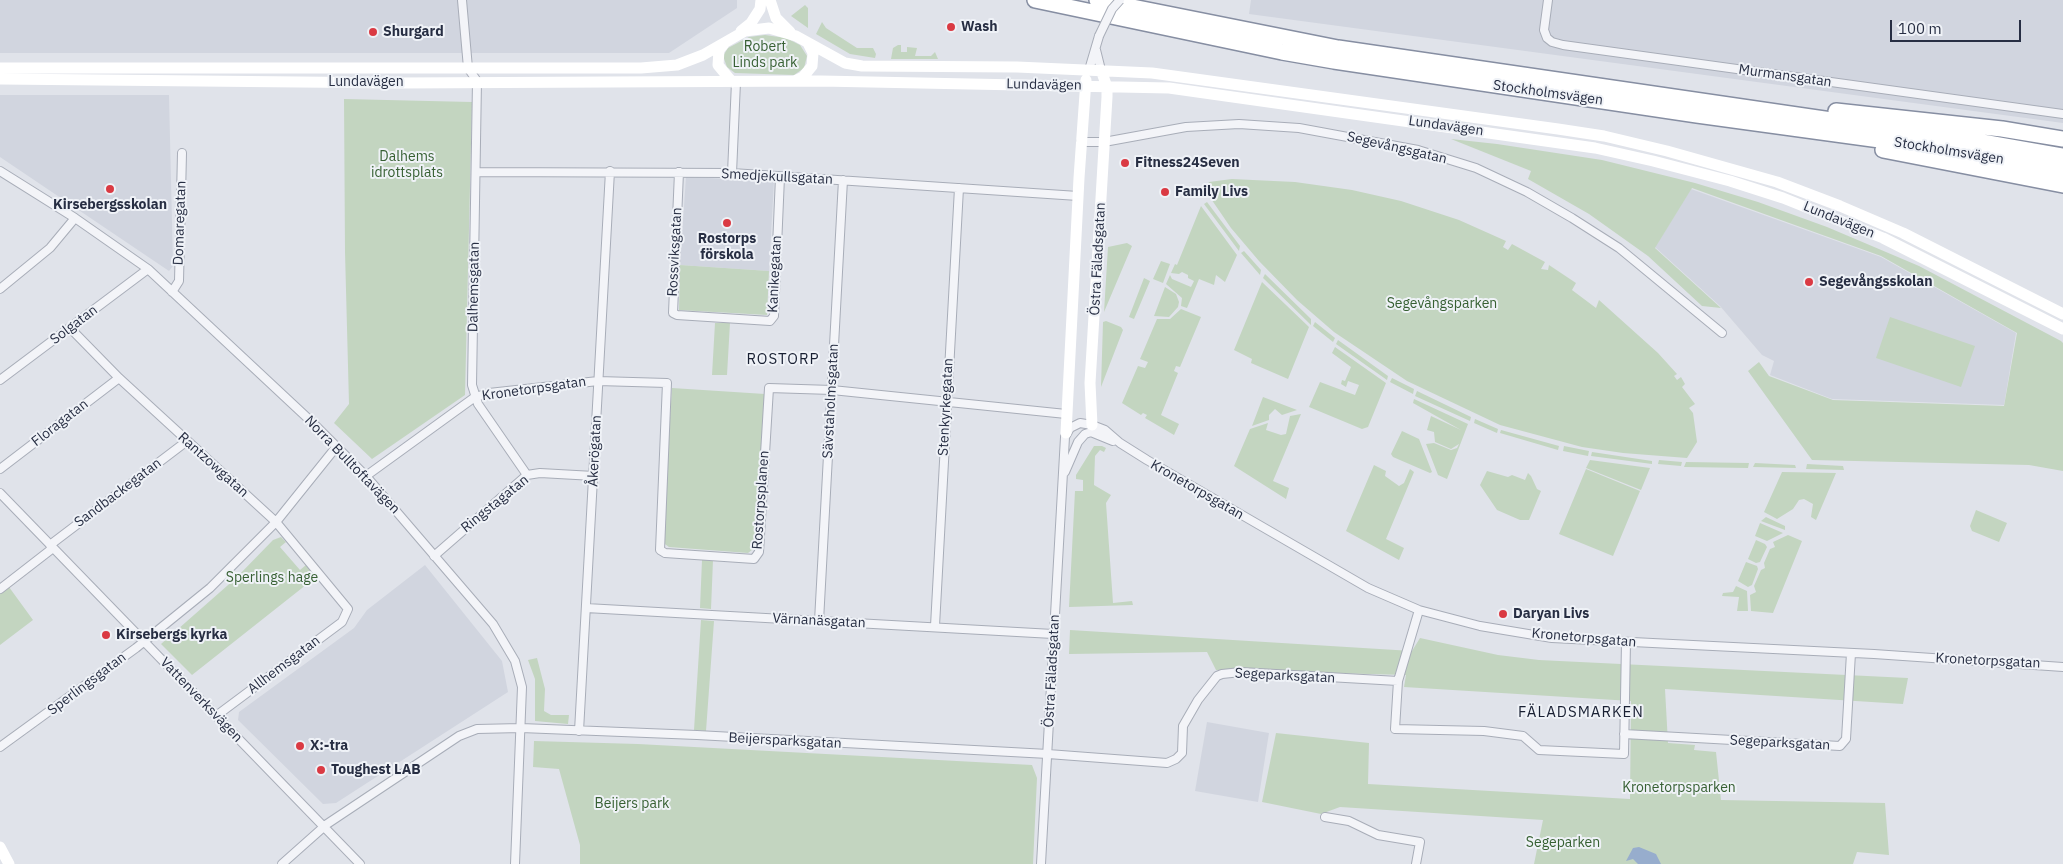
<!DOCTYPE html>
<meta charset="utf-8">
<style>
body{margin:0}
#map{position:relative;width:2063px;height:864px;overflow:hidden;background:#e0e3ea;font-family:"IBM Plex Sans",sans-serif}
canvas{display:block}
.scale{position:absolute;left:1890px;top:20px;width:131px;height:22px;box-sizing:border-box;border:2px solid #272e43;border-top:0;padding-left:6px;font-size:15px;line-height:18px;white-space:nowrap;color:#272e43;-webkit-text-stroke:4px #eff2f7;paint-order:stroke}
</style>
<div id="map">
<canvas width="2063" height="864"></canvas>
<div class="scale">100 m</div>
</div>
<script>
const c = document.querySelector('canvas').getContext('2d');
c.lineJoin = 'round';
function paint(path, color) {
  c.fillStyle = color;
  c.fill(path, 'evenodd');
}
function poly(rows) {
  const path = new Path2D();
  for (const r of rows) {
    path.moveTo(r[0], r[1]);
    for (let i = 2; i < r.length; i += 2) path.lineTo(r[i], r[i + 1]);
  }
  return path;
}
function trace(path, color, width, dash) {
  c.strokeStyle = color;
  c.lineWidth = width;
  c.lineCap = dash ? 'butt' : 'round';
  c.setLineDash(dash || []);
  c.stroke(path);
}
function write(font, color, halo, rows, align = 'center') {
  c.font = font + ' "IBM Plex Sans",sans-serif';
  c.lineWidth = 4;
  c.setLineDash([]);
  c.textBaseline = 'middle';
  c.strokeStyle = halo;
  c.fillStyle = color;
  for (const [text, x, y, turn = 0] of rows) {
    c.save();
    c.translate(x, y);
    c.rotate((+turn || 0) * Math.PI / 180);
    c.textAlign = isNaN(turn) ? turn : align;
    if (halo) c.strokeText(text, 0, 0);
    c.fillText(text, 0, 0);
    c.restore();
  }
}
paint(poly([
 [0,0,737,0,737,8,669,53,0,53],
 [1251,0,2063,0,2063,123,1249,14],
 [0,95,169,95,173,266,169,271,0,157],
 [686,177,774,181,769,271,680,265],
 [1691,189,1881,257,2016,333,2004,405,1832,399,1770,375,1774,361,1762,355,1720,306,1655,247],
 [425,565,502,661,508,692,336,803,323,804,238,720,239,712,354,628,367,610],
 [1207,722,1269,733,1258,802,1195,791]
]), '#d1d5df');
paint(poly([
 [805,5,808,8,808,28,791,16],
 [822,22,826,28,857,48,873,48,876,54,875,58,850,54,816,34],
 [765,35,786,38,800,45,807,56,804,68,794,75,735,73,727,67,723,56,728,48,749,37],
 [898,45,901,45,901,52,907,52,907,47,917,48,915,56,931,56,935,52,938,59,891,59,893,48],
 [344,99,472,102,465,395,372,459,334,423,349,404,345,252],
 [1451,139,1497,144,1602,160,1695,183,1758,202,1827,227,1919,266,2061,341,2063,343,2063,471,2029,465,1812,460,1748,371,1759,362,1769,376,1833,400,2004,406,2017,333,1881,256,1692,188,1655,248,1721,308,1702,306,1648,256,1589,214,1528,179,1531,171],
 [1232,179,1295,182,1352,190,1401,201,1459,220,1506,241,1503,247,1508,250,1512,244,1545,262,1541,269,1548,270,1549,265,1576,283,1572,290,1596,308,1599,300,1658,353,1677,374,1674,376,1677,380,1681,377,1685,384,1682,387,1695,404,1689,408,1693,413,1697,442,1687,458,1623,453,1582,447,1500,425,1407,381,1334,332,1297,300,1259,261,1231,228,1205,190,1209,182],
 [1207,202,1240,246,1239,251,1204,204],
 [1201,206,1237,255,1225,282,1216,275,1214,285,1199,279,1187,308,1181,306,1182,298,1166,284,1170,275,1172,279,1191,287,1194,281,1188,278,1188,275,1182,272,1179,274,1171,273,1175,264,1177,265],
 [1127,243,1132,246,1104,312,1108,247],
 [1244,251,1261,270,1260,275,1241,253],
 [1161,261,1170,264,1163,283,1153,279],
 [680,265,769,271,767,315,679,310],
 [1265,274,1311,319,1311,325,1263,278],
 [1144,278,1150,281,1134,319,1129,317],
 [1262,282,1309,327,1288,379,1251,363,1252,359,1234,350],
 [1165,287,1176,294,1179,302,1178,307,1169,317,1154,316],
 [1181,309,1201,317,1180,367,1176,366,1174,371,1178,373,1161,415,1179,424,1174,435,1145,418,1147,415,1143,413,1141,415,1122,403,1138,366,1145,368,1148,362,1140,359,1157,319,1170,319],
 [1890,317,1975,346,1961,387,1876,358],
 [1106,321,1121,327,1123,330,1101,387,1103,322],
 [1315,322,1335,338,1333,342,1313,326],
 [715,323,730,323,727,375,712,375],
 [1338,340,1388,376,1387,380,1336,344],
 [1335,347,1386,383,1368,427,1362,429,1309,407,1320,382,1355,395,1359,385,1348,381,1346,387,1341,384,1342,380,1345,381,1351,367,1332,353],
 [1392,378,1414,389,1413,394,1390,382],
 [672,388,765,394,757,546,748,553,669,547,662,542],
 [1417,391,1471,417,1470,421,1415,396],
 [1263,397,1297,410,1282,415,1275,409,1269,415,1269,420,1252,426],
 [1414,399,1468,424,1447,479,1438,475,1426,444,1434,443,1451,450,1457,448,1459,444,1451,449,1435,442,1434,432,1427,430,1431,416,1461,430,1413,403],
 [1301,414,1273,481,1289,488,1286,499,1234,466,1250,429,1268,423,1266,430,1281,435,1286,434,1290,416],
 [1475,419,1498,429,1497,433,1474,423],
 [1501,430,1559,446,1558,450,1500,433],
 [1402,431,1419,439,1432,472,1430,473,1393,457,1391,454],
 [1094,446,1102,446,1106,448,1104,452,1100,450,1095,456,1094,485,1111,495,1106,503,1113,603,1132,601,1133,605,1069,607,1075,491,1083,491,1083,480,1076,479,1076,475],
 [1564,446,1589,451,1588,456,1563,451],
 [1592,452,1652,461,1652,464,1591,456],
 [1590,460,1650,468,1641,490,1586,468],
 [1659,460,1682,462,1681,466,1658,464],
 [1686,462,1749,463,1748,468,1684,467],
 [1755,463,1795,465,1796,468,1753,467],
 [1807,464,1843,466,1844,470,1806,469],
 [1374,465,1386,471,1385,476,1399,486,1404,483,1410,469,1414,472,1386,539,1404,548,1399,560,1346,531],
 [1586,469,1640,491,1613,556,1559,534],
 [1487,471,1508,477,1512,475,1525,480,1528,473,1531,476,1537,489,1541,491,1529,520,1520,520,1497,510,1480,485],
 [1782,472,1836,473,1816,520,1811,517,1813,504,1804,499,1799,500,1793,509,1777,519,1764,512],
 [1976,510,2007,523,1999,542,1972,531,1970,526],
 [1766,517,1785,526,1785,530,1761,521],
 [1760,523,1783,533,1767,541,1755,536],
 [1788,535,1802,541,1773,613,1751,611,1750,595,1756,592,1754,586,1761,570,1765,568,1764,563,1770,549,1775,547,1773,542],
 [281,537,286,542,280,547,300,570,306,565,316,577,192,675,161,644,236,578,273,540],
 [1756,540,1765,544,1767,547,1760,562,1756,563,1748,559],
 [702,560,713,560,711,609,700,608],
 [1746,562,1757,566,1758,569,1752,585,1748,587,1738,581],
 [1736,586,1747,591,1748,611,1737,611,1739,597,1722,596,1723,593,1733,592],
 [9,587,33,620,0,645,0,593],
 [701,620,714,621,706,731,694,730],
 [1070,630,1412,651,1420,638,1498,655,1539,660,1908,678,1903,704,1665,689,1668,743,1695,745,1694,750,1716,752,1721,800,1885,803,1889,855,1857,852,1853,864,1534,864,1543,820,1340,807,1321,814,1262,802,1276,733,1369,743,1368,784,1630,799,1631,701,1404,687,1406,675,1216,670,1207,652,1069,654],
 [537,658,545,689,544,711,551,715,569,715,568,724,535,721,535,679,528,660],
 [534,741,638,744,1032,765,1037,778,1033,864,580,864,580,845,559,769,533,767]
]), '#c3d5c0');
paint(poly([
 [1639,847,1656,854,1661,864,1638,864,1633,859,1626,861,1633,848]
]), '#97adcd');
const street = poly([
 [462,0,468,68,477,81,472,385,478,404,527,475],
 [1548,0,1544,30,1547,38,1552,42,1563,45,2063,114],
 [1096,50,1101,70],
 [1089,70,1099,36],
 [1081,142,1104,142,1186,127,1239,124,1299,128,1418,150,1476,168,1527,192,1572,218,1619,248,1722,333],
 [0,171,75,218,148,269,315,425,366,476,493,624,515,661,522,687,515,864],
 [476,172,732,173,1078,196],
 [679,172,673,313,677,315,770,321,774,316,780,177],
 [732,173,736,82],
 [0,289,50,248,75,218],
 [172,292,179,281,182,153],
 [70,328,119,378,276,522,348,609,342,622,216,716],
 [0,380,148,269],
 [1091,432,1113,441],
 [0,469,119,378],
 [1065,472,1078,442,1085,434,1091,432,1092,425],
 [366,476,475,397,489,393,598,381,667,383,660,550,665,553,754,559,759,552,769,388,832,390,1066,414],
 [0,493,360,864],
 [50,545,187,441],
 [434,556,527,475,540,473,594,476],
 [0,589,53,548],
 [586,608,1053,634],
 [1419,610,1398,681,1395,729,1484,731,1523,736,1539,750,1624,754,1626,642],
 [819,621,843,180],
 [935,626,959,188],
 [579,731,610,171],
 [1624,734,1840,746,1846,739,1851,653],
 [0,747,136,648,210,588,276,522,337,446],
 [1325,817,1349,821,1378,835,1420,842,1416,864],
 [282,864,327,824,459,736,477,729,521,728,697,735,1048,754,1167,763,1176,759,1182,753,1183,726,1198,700,1217,676,1222,674,1241,672,1398,681],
 [1041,864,1065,437,1070,428,1080,423,1092,425,1105,430,1120,443,1147,460,1368,588,1419,610,1480,626,1552,638,1874,654,2063,667]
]);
const highway = poly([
 [1035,0,1282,52,1334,61,1697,115,1931,147,2063,171],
 [1097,0,1338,48,1982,142,2063,156],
 [1836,111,2002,129,2063,139],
 [1883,150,2063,185]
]);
trace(street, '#a8adb8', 10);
trace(highway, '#868ea2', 18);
trace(street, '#f3f4f8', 8);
trace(poly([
 [770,0,776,18,790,32],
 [741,31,751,23,760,9,761,0],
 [724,44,719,50,718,65,732,82],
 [0,68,641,68,677,65,703,55,745,31,769,28,796,36,845,63,862,66,1017,67,1152,73,1558,129,1604,136,1667,151,1777,182,1840,206,1903,233,2063,314],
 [0,79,399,83,821,81,1169,88,1595,148,1653,161,1730,181,1783,198,1883,238,2063,329],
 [795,81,803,77,812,66,813,53,808,43],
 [1092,425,1090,383,1107,97,1107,87,1101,70],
 [1066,433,1079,178,1086,80],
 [0,847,9,864]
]), '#fff', 11);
trace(highway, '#fff', 15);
const streetBridge = poly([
 [1099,36,1112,9,1120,0]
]);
trace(streetBridge, '#a8adb8', 10, []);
trace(streetBridge, '#f3f4f8', 8);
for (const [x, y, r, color] of [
 [951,27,5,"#da3a43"],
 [373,32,5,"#da3a43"],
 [1125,163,5,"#da3a43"],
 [110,189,5,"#da3a43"],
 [1165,192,5,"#da3a43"],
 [727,223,5,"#da3a43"],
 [1809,282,5,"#da3a43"],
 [1503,614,5,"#da3a43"],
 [106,635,5,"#da3a43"],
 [300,746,5,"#da3a43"],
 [321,770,5,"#da3a43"]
]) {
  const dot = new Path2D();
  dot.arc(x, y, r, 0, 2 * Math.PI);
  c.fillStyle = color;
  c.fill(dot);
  trace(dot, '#eff2f7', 2);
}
write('bold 14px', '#272e43', '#eff2f7', [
 ["Wash",961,27],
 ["Shurgard",383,32],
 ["Fitness24Seven",1135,163],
 ["Family Livs",1175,192],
 ["Kirsebergsskolan",110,205,"center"],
 ["Rostorps",727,239,"center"],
 ["förskola",727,255,"center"],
 ["Segevångsskolan",1819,282],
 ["Daryan Livs",1513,614],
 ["Kirsebergs kyrka",116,635],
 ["X:-tra",310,746],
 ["Toughest LAB",331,770]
], 'left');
write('14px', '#376033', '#eff2f7', [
 ["Robert",765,47],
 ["Linds park",765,63],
 ["Dalhems",407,157],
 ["idrottsplats",407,173],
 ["Segevångsparken",1442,304],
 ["Sperlings hage",272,578],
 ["Kronetorpsparken",1679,788],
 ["Beijers park",632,804],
 ["Segeparken",1563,843]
]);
write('14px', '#272e43', '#eff2f7', [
 ["Murmansgatan",1785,76,8],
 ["Lundavägen",366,82],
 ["Lundavägen",1044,85,1],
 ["Stockholmsvägen",1548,93,8],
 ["Lundavägen",1446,126,8],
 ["Segevångsgatan",1397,148,13],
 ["Stockholmsvägen",1949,151,9],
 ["Smedjekullsgatan",777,177,3],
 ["Lundavägen",1839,220,22],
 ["Domaregatan",180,223,-88],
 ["Rossviksgatan",675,252,-87],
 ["Östra Fäladsgatan",1098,259,-87],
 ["Kanikegatan",775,274,-87],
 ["Dalhemsgatan",474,287,-89],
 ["Solgatan",74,325,-37],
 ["Kronetorpsgatan",534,389,-8],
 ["Sävstaholmsgatan",831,401,-87],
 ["Stenkyrkegatan",946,407,-87],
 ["Floragatan",60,423,-38],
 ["Åkerögatan",595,451,-87],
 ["Rantzowgatan",213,465,42],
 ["Norra Bulltoftavägen",352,465,46],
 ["Kronetorpsgatan",1197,490,30],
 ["Sandbackegatan",118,493,-37],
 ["Rostorpsplanen",761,500,-86],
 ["Ringstagatan",495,504,-39],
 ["Värnanäsgatan",819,621,3],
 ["Kronetorpsgatan",1584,638,5],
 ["Kronetorpsgatan",1988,661,3],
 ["Allhemsgatan",284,665,-37],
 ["Östra Fäladsgatan",1052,671,-87],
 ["Segeparksgatan",1285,676,3],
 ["Sperlingsgatan",87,684,-37],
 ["Vattenverksvägen",201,700,46],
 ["Beijersparksgatan",785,741,3],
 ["Segeparksgatan",1780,743,3]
]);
c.letterSpacing = '1px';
write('15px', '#192033', '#eff2f7', [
 ["ROSTORP",783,360],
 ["FÄLADSMARKEN",1581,713]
]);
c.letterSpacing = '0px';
</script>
